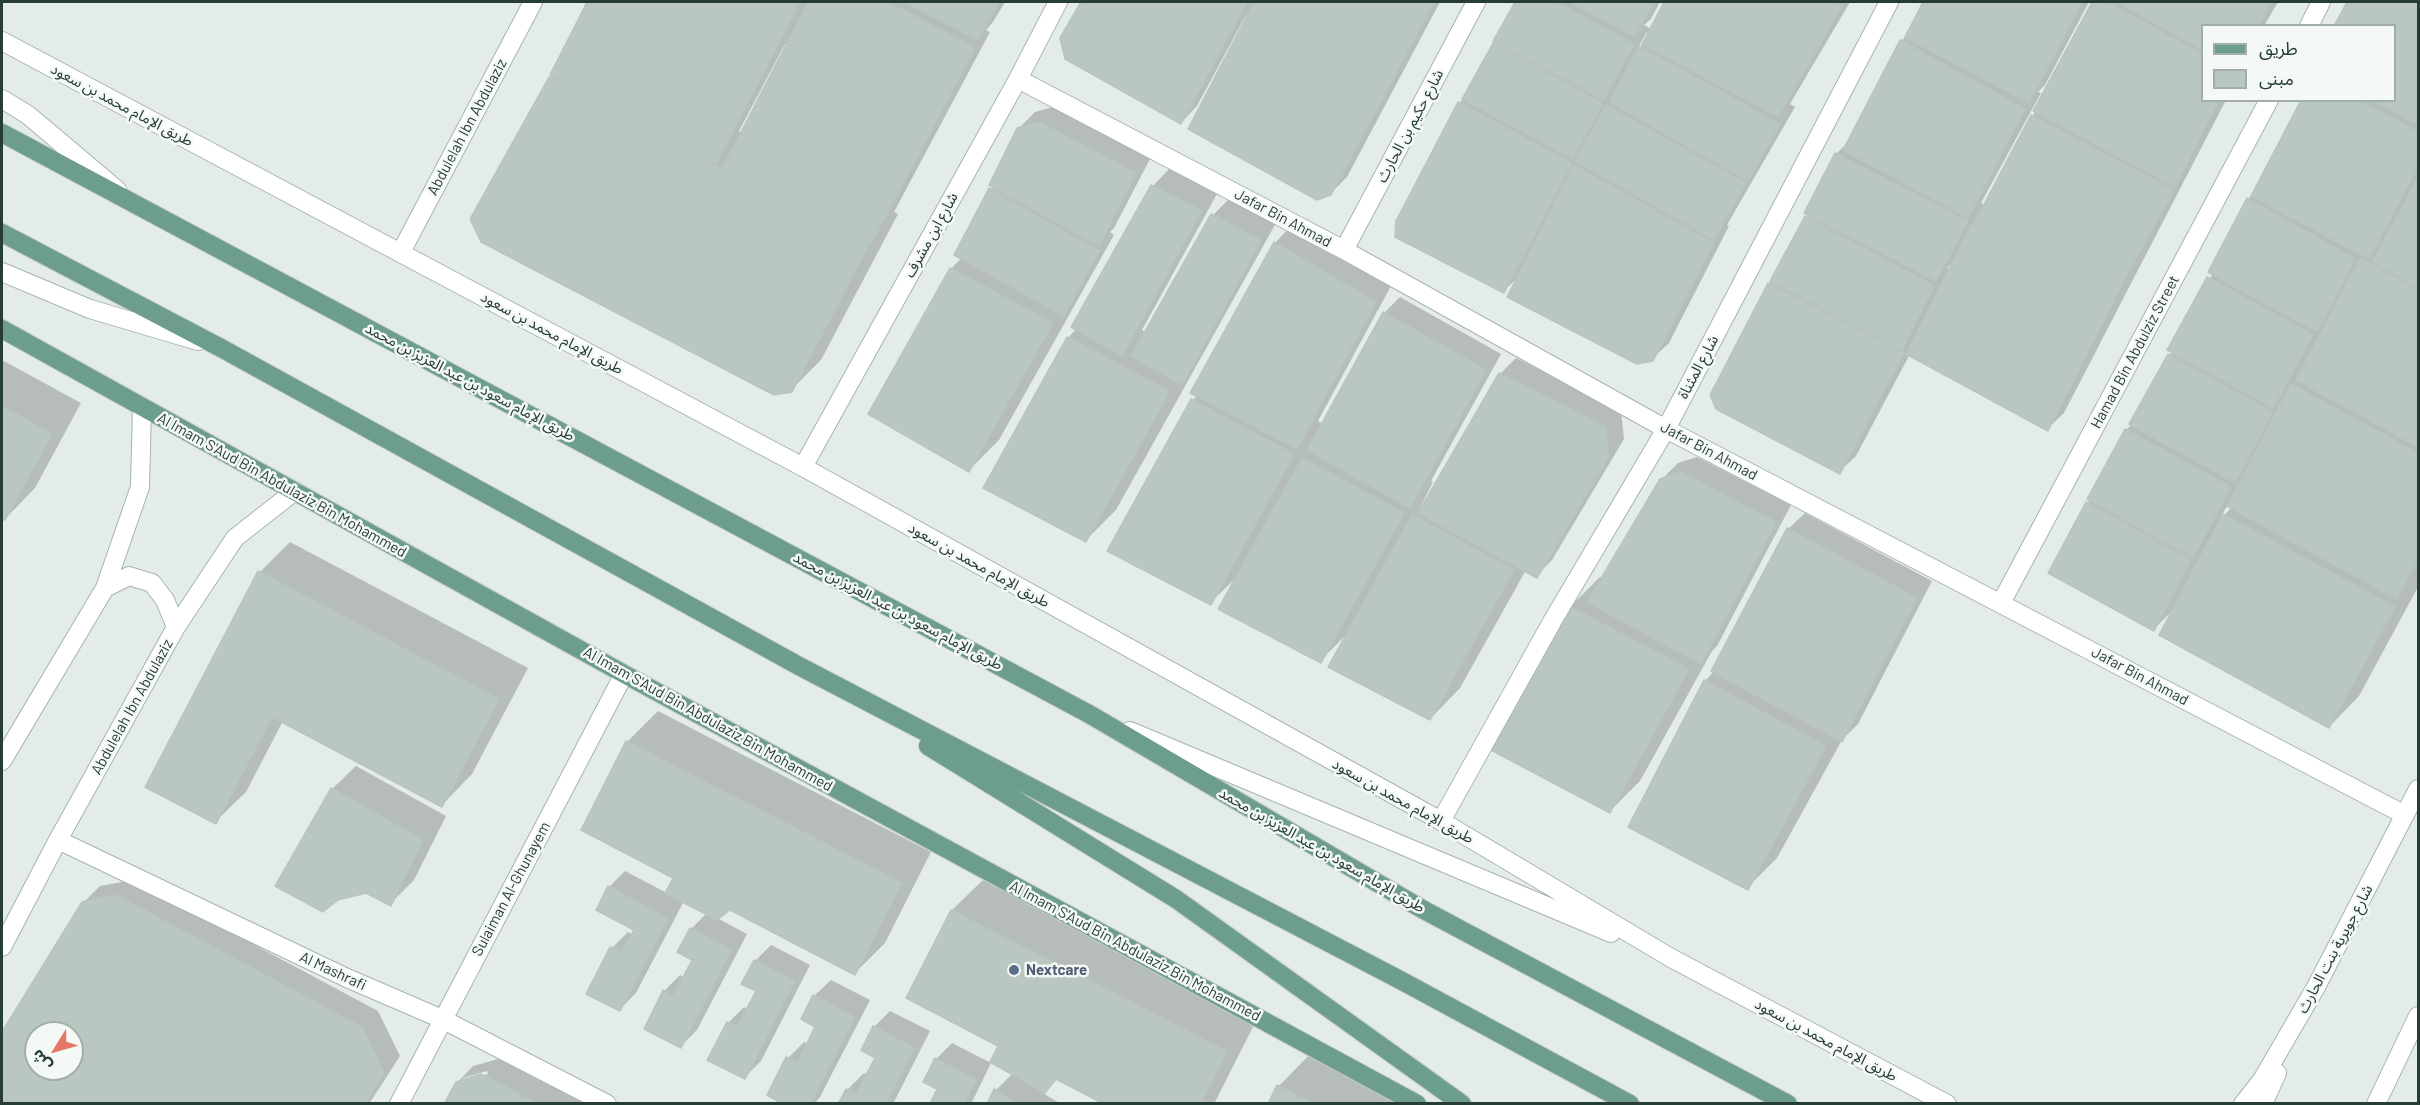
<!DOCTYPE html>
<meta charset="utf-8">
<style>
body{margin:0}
#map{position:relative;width:2420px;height:1105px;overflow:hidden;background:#e4ece8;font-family:Barlow,"Noto Sans Arabic",sans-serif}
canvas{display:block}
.frame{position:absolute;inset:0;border:3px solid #253d33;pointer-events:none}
.legend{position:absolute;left:2201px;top:24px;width:195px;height:78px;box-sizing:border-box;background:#f5f9f6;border:2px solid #a2aea8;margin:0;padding:8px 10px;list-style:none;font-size:18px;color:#253d33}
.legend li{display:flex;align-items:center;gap:12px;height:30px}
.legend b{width:30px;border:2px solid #a2aea8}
.north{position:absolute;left:24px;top:1021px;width:60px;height:60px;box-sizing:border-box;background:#f5f9f6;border:2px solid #a2aea8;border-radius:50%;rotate:233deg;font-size:16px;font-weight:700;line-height:24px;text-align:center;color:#253d33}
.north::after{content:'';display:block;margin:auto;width:21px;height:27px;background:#e57769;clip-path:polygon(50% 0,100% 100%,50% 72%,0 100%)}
</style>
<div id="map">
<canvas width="2420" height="1105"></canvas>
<div class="frame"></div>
<ul class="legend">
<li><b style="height:8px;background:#6d9e8b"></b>طريق</li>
<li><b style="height:16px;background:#bac7c0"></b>مبنى</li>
</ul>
<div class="north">ش</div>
</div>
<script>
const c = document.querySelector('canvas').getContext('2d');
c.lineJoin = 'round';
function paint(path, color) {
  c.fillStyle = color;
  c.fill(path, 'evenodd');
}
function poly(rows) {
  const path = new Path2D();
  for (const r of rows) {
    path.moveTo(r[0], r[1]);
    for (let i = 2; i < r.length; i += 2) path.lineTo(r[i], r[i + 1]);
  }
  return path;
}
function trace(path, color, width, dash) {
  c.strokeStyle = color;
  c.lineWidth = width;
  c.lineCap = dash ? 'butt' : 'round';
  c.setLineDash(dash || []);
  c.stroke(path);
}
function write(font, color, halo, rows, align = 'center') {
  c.font = font + ' Barlow,"Noto Sans Arabic",sans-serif';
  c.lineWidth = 5;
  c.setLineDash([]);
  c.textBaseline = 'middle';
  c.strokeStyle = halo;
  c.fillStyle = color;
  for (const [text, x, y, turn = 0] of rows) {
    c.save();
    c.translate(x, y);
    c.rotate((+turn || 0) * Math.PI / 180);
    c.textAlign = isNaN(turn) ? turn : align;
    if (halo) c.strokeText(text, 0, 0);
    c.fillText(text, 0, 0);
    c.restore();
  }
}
paint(poly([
 [588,2,1005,2,993,22,986,30,990,32,894,212,898,214,821,360,791,390,550,78],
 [785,44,787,45,742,133,739,131],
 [1082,2,1440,2,1347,177,1330,194,1247,18,1245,17,1197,106,1181,123,1062,38],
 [1516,2,1660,2,1651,19,1644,25,1652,29,1665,2,1850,2,1790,104,1795,107,1727,225,1729,226,1669,343,1652,359,1518,277,1504,291,1459,103,1465,97,1497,41,1495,40],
 [1646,33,1649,34,1639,49,1638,48],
 [1925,2,2089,2,2045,85,2038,92,2041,93,1981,203,1985,205,2094,2,2278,2,2264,26,2202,26,2202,100,2226,100,2064,413,2047,429,1910,354,1856,456,1839,472,1769,284,1810,214,1836,154,1851,139,1901,41,1908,34],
 [1954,261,1950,270,1947,268],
 [2349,2,2418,2,2418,587,2359,696,2329,727,2173,610,2153,630,2088,503,2126,430,2132,424,2172,352,2169,350,2213,273,2248,199,2254,193,2302,100,2394,100,2394,26,2336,26],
 [2228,505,2232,507,2222,517,2221,516],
 [1056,106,1151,157,1114,228,1110,232,1114,235,999,440,969,470,951,269,962,257,1018,129,1035,112],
 [1169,169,1217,194,1142,330,1146,333,1213,215,1229,199,1276,223,1116,510,1086,540,986,487,1068,338,1077,328,1073,326,1153,186],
 [1291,226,1391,286,1318,421,1323,424,1384,313,1400,297,1501,354,1431,481,1433,482,1419,510,1426,503,1500,374,1516,358,1621,411,1624,439,1552,560,1536,576,1526,570,1460,688,1430,719,1345,636,1320,661,1237,577,1210,603,1193,400,1197,396,1192,393,1275,243],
 [2,360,81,403,35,488,5,519,2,517],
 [1697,457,1791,505,1717,646,1712,651,1640,781,1610,811,1570,607,1600,577,1603,578,1661,480,1678,463],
 [1805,513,1932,581,1858,724,1842,740,1777,858,1747,888,1705,681,1714,671,1788,529],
 [290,542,528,668,472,774,442,805,283,721,246,792,215,822,147,786,260,572],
 [658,711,931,852,885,943,855,973,730,908,717,918,747,934,697,1030,681,1046,664,991,680,975,684,977,694,959,691,929,707,913,684,901,636,993,619,1010,612,948,628,932,633,935,636,929,609,887,625,871,667,893,675,877,583,829,628,741],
 [356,766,446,816,414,880,390,904,332,789],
 [133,880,378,1011,400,1056,369,1104,2,1104,2,1034,83,903,100,886],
 [36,1033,72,1033,72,1069,36,1069],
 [983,880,1256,1021,1214,1104,1107,1104,1057,1078,1043,1093,1061,1104,989,1104,996,1090,1013,1073,1000,1046,908,998,952,910],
 [771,945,810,965,761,1061,744,1078,728,1023,744,1007,748,1009,758,990,755,961],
 [831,980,870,1000,820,1097,814,1104,786,1104,788,1058,804,1042,808,1044,817,1026,814,996],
 [890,1011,930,1031,893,1104,840,1104,847,1090,864,1073,868,1075,877,1058,874,1027],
 [952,1043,991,1063,992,1061,971,1104,931,1104,939,1088,936,1059],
 [1309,1055,1402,1104,1270,1104,1279,1086],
 [498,1059,586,1104,445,1104,457,1083,473,1066],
 [487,1071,488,1074,463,1081,463,1078]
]), '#0003');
const building = poly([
 [587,2,800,2,716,164,550,75,587,2],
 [808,2,888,2,975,48,871,244,723,167,808,2],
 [904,2,999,2,978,40,904,2],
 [1081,2,1247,2,1181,124,1065,59,1060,38,1081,2],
 [1254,2,1434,2,1331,195,1317,200,1188,129,1254,2],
 [1515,2,1556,2,1634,44,1604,100,1493,41,1515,2],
 [1570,2,1653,2,1635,37,1570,2],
 [1664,2,1833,2,1842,6,1778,117,1642,44,1664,2],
 [1923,2,2082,2,2029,103,1905,37,1923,2],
 [2092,2,2108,2,2202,54,2202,100,2219,100,2175,187,2033,111,2092,2],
 [2117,2,2272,2,2258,26,2202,26,2202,50,2117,2],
 [2347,2,2418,2,2418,125,2373,100,2394,100,2394,26,2334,26,2347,2],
 [1900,40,2025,109,1968,218,1843,150,1900,40],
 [1493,43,1603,103,1573,159,1462,99,1493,43],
 [1639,46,1780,124,1748,181,1609,102,1639,46],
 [549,77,869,245,792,392,774,395,481,242,470,219,549,77],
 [2301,100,2358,100,2418,132,2418,167,2369,259,2251,196,2301,100],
 [1458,102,1572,163,1504,293,1395,237,1396,221,1458,102],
 [1606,105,1746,183,1714,240,1575,161,1606,105],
 [2031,115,2174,190,2115,297,1973,225,2031,115],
 [1039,122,1136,173,1099,246,989,185,1017,128,1039,122],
 [1835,153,1968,221,1936,281,1804,213,1835,153],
 [1574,165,1714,243,1653,361,1637,364,1507,297,1574,165],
 [2418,178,2418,287,2372,262,2418,178],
 [1151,185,1202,210,1122,356,1071,327,1151,185],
 [989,188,1099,251,1064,316,954,255,989,188],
 [2247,198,2355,259,2317,332,2208,272,2247,198],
 [1211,214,1261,240,1182,385,1131,356,1211,214],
 [1805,216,1934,286,1902,350,1770,281,1805,216],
 [1971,225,2115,298,2048,431,1906,354,1971,225],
 [1274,242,1376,302,1297,449,1190,393,1274,242],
 [2360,258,2418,290,2418,447,2296,380,2360,258],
 [950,268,1053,323,969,472,868,414,950,268],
 [2207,277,2313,335,2273,408,2167,350,2207,277],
 [1768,283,1904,353,1840,474,1716,409,1710,395,1768,283],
 [1383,312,1486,370,1410,508,1307,450,1383,312],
 [1067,337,1170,391,1086,542,983,488,1067,337],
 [2168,354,2273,412,2235,483,2129,424,2168,354],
 [1499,373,1606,427,1609,456,1537,578,1418,513,1499,373],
 [2291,384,2418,453,2418,559,2397,599,2227,506,2291,384],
 [1191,399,1294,454,1211,605,1107,551,1191,399],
 [2,406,52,434,5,520,2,519,2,406],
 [2125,429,2231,487,2193,558,2087,499,2125,429],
 [1302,458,1404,513,1321,663,1218,609,1302,458],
 [1680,472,1776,522,1701,664,1587,602,1660,479,1680,472],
 [2086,502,2191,560,2154,631,2048,573,2086,502],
 [2223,514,2395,607,2329,728,2159,635,2223,514],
 [1412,515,1514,570,1430,720,1328,667,1412,515],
 [1787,528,1917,598,1842,742,1711,671,1787,528],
 [258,571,499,699,442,807,272,717,216,824,145,787,258,571],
 [1569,606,1689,669,1610,813,1491,750,1569,606],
 [1704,680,1826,746,1748,890,1628,827,1704,680],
 [626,741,902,883,855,975,730,910,717,920,665,893,673,878,581,830,626,741],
 [331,788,423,840,391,906,366,893,338,900,323,912,275,886,331,788],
 [608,886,668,919,620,1011,586,994,610,947,621,953,634,930,596,910,608,886],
 [116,895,362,1027,384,1073,365,1104,2,1104,2,1032,82,902,116,895],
 [36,1033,72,1033,72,1069,36,1069,36,1033],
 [951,910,1227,1051,1201,1104,1104,1104,1056,1079,1045,1093,990,1062,998,1046,906,998,951,910],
 [690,928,731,950,681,1048,644,1029,663,990,673,996,692,960,677,952,690,928],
 [754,960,795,981,745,1079,707,1060,727,1022,737,1027,756,991,741,984,754,960],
 [813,995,855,1017,810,1104,783,1104,767,1095,786,1057,797,1063,815,1027,801,1019,813,995],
 [873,1026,914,1048,886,1104,838,1104,846,1089,856,1094,875,1058,861,1050,873,1026],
 [935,1058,976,1080,964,1104,930,1104,937,1089,923,1082,935,1058],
 [481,1074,538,1104,444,1104,456,1082,481,1074],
 [1277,1085,1314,1104,1268,1104,1277,1085],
 [994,1089,1018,1104,987,1104,994,1089]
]);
paint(building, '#bac7c0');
trace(building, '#b7c5be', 1.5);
const minor = poly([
 [2309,26,2321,2],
 [2,41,803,467,1441,821,1671,958,1947,1104],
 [1018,79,1344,250,1666,429,2405,815],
 [2,99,28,115,117,190],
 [1344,250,1476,2],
 [401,252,533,2],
 [2,272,90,309,198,341],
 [803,467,1018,79,1058,2],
 [105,588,129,576,152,583,165,600,176,627],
 [2001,603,2269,100],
 [1130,731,1611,933],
 [2,761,105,588,140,487,142,407],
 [1441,821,1553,620,1666,429,1889,2],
 [58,840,347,978,442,1019,607,1104],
 [2,947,58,840,176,627,235,538,295,491],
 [399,1104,624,674],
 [2243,1104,2262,1080,2316,987,2418,789],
 [2263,1104,2277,1073],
 [2376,1104,2418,1016]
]);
const major = poly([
 [2,133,1089,714,1422,909,1788,1104],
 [2,233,221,348,799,666,1402,981,1630,1104],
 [2,329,624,674,1417,1104],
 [928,746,1176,899,1462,1104]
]);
trace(minor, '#a7b4ae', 20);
trace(major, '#c2c9c6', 20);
trace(minor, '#fff', 18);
trace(major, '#6d9e8b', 18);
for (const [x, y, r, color] of [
 [1014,970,6,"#5c6f8a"]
]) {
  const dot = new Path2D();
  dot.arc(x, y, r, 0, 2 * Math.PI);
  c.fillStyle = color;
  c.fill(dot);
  trace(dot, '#f5f9f6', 2);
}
write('15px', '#253d33', '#f5f9f6', [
 ["طريق الإمام محمد بن سعود",122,105,28],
 ["شارع حكيم بن الحارث",1410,126,-62],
 ["Abdulelah Ibn Abdulaziz",467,127,-62],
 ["Jafar Bin Ahmad",1283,218,28],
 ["شارع ابن مشرف",931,235,-61],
 ["طريق الإمام محمد بن سعود",552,333,28],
 ["Hamad Bin Abdulziz Street",2135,352,-62],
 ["شارع المثناة",1698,367,-62],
 ["طريق الإمام سعود بن عبد العزيز بن محمد",470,382,28],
 ["Jafar Bin Ahmad",1709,451,28],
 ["Al Imam S'Aud Bin Abdulaziz Bin Mohammed",282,485,29],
 ["طريق الإمام محمد بن سعود",979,565,29],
 ["طريق الإمام سعود بن عبد العزيز بن محمد",898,611,28],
 ["Jafar Bin Ahmad",2140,676,28],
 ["Abdulelah Ibn Abdulaziz",132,707,-61],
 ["Al Imam S'Aud Bin Abdulaziz Bin Mohammed",708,719,29],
 ["طريق الإمام محمد بن سعود",1403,801,29],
 ["طريق الإمام سعود بن عبد العزيز بن محمد",1322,850,30],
 ["Sulaiman Al-Ghunayem",511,889,-62],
 ["شارع جويرية بنت الحارث",2335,949,-62],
 ["Al Imam S'Aud Bin Abdulaziz Bin Mohammed",1135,951,28],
 ["Al Mashrafi",333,971,25],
 ["طريق الإمام محمد بن سعود",1826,1040,28]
]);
write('bold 15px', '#4e5e75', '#f5f9f6', [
 ["Nextcare",1026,970]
], 'left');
</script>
